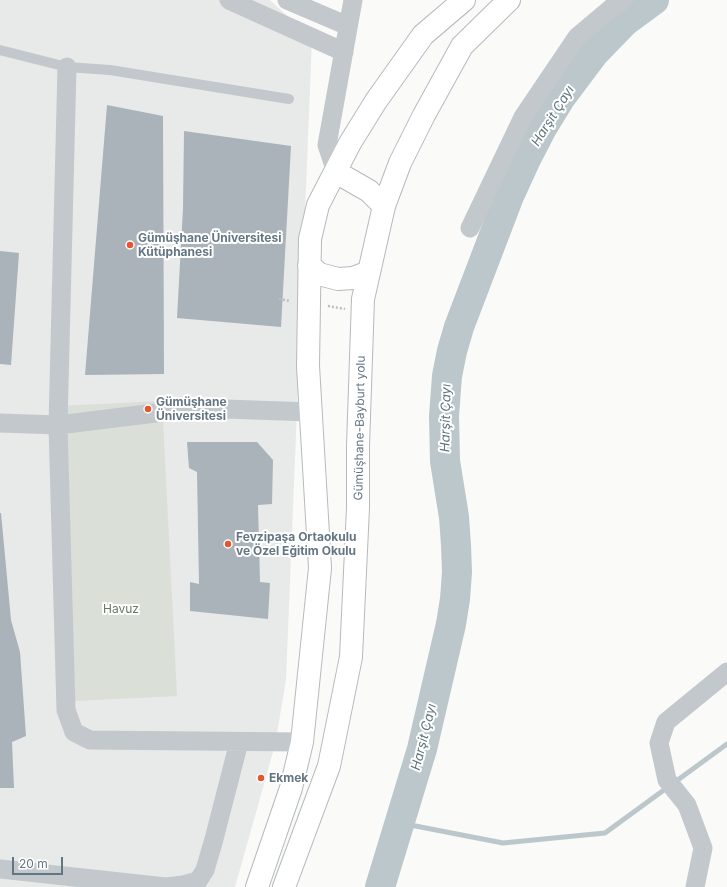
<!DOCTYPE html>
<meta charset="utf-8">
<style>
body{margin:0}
#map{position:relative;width:727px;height:887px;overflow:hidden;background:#fafaf8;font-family:Inter,sans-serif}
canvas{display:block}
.scale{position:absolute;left:12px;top:857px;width:51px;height:18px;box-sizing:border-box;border:2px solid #657683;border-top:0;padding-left:5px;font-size:12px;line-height:14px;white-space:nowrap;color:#657683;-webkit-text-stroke:3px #fff;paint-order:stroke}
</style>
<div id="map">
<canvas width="727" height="887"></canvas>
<div class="scale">20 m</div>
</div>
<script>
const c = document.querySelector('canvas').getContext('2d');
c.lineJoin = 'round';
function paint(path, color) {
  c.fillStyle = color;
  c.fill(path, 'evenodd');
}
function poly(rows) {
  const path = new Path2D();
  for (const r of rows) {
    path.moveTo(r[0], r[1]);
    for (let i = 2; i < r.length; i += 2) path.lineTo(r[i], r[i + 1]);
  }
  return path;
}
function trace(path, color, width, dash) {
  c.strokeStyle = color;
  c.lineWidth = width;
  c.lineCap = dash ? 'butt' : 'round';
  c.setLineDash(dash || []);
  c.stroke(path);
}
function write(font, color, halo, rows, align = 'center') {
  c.font = font + ' Inter,sans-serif';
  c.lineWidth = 4;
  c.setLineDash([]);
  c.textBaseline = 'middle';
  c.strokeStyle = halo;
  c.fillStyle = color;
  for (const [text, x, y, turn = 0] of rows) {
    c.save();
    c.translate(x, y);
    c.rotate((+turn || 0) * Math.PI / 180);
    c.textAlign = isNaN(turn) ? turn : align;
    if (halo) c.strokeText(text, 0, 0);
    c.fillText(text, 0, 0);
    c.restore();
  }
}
paint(poly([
 [0,0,270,0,312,39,286,680,275,745,235,887,0,887]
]), '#e8e9e9');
paint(poly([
 [162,401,177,696,75,701,59,406]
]), '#dadfd7');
trace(poly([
 [675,782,727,744],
 [400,823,503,843,605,833,668,787]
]), '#bbc7cb', 5);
trace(poly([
 [380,887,422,749,451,624,455,599,457,572,456,545,454,517,445,461,444,416,447,376,452,351,459,327,509,196,525,161,542,128,561,97,594,53,624,22,654,0]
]), '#bbc7cb', 30);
paint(poly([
 [107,105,163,116,164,374,85,375],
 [184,131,291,146,281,327,177,318,183,208],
 [0,251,19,253,11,365,0,364],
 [187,442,257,442,273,460,272,504,258,505,260,582,270,583,268,619,190,611,190,582,199,584,197,472,189,468],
 [0,513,1,513,11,620,20,652,26,736,12,742,14,788,0,788]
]), '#aab3b9');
const primary = poly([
 [336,172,369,191,384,206],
 [309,265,319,274,338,279,353,278,369,272],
 [257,887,291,788,302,742,320,568,308,366,310,239,318,205,350,143,376,101,423,35,464,0],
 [284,887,329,766,351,657,358,508,358,446,363,299,384,206,400,163,424,115,462,46,509,0]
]);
trace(primary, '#b5babe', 24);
trace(poly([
 [279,299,290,301],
 [328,306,345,309]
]), '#bbbfc2', 2.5, [2, 2]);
trace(poly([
 [0,50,67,67,110,70,289,99]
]), '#c3c8cc', 10);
trace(poly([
 [229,0,344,52],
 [287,0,348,26],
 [67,67,58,425,66,710,74,732,90,740,302,742],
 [336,172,327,145,353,0],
 [470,228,523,117,577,37,615,5,624,0],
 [0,423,58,425,196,408,311,412],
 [0,869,166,887,183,885,198,881,205,870,214,839,239,742],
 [695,887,703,848,687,805,667,780,659,743,666,722,727,672]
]), '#c3c8cc', 19);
trace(primary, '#fff', 22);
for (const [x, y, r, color] of [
 [130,245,4,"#e4572e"],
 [148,409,4,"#e4572e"],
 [228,544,4,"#e4572e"],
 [261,778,4,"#e4572e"]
]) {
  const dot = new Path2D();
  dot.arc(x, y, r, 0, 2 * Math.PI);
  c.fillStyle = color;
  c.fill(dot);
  trace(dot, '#fff', 1.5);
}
write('bold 12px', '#657683', '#fff', [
 ["Gümüşhane Üniversitesi",138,238],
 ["Kütüphanesi",138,252],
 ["Gümüşhane",156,402],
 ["Üniversitesi",156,416],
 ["Fevzipaşa Ortaokulu",236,537],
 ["ve Özel Eğitim Okulu",236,551],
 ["Ekmek",269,778]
], 'left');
write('12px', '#657683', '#fff', [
 ["Gümüşhane-Bayburt yolu",360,428,-89]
]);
write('12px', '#687a64', '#fff', [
 ["Havuz",121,609]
]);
write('italic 13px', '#60757c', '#fff', [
 ["Harşit Çayı",553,116,-58],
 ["Harşit Çayı",446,418,-89],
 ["Harşit Çayı",424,737,-76]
]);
</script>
